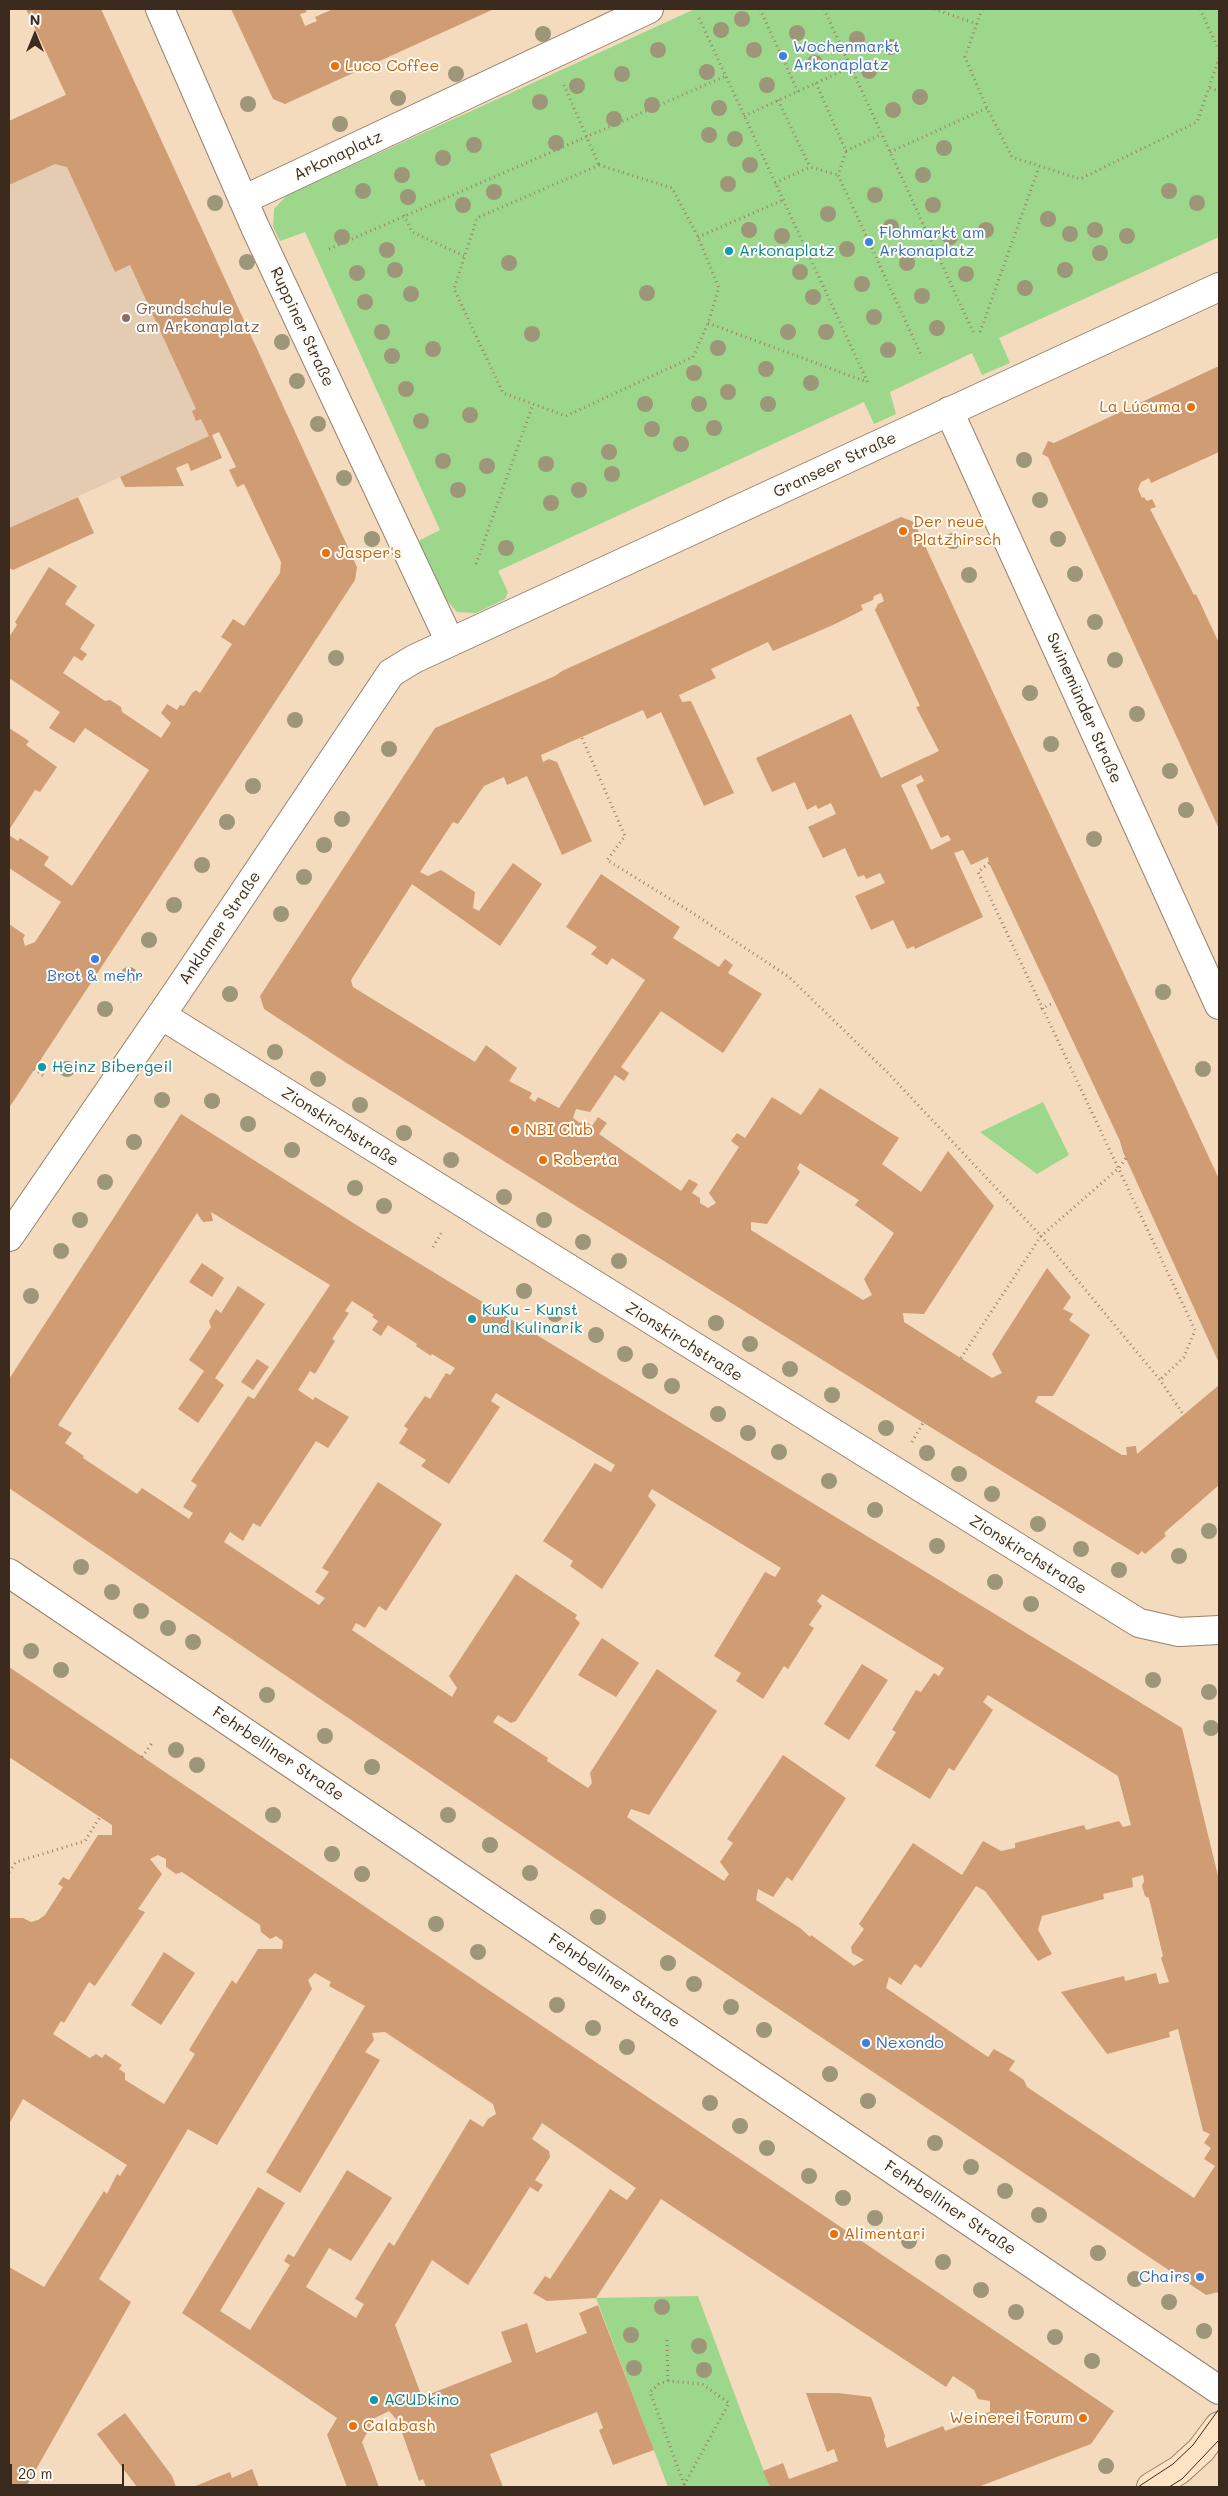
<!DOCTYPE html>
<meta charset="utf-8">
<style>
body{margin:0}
#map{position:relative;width:1228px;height:2496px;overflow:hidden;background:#f4dbbe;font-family:Mali,sans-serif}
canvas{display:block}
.frame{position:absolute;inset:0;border:10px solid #3b2a1e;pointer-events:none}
.north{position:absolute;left:10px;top:10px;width:50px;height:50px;-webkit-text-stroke:4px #fdfcf7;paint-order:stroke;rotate:0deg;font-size:14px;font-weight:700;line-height:20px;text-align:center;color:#3b2a1e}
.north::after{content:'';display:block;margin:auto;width:18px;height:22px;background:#3b2a1e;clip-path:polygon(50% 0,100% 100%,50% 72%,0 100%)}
.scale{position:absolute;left:10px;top:2464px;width:114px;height:22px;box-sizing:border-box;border:2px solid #3b2a1e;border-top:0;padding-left:6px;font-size:15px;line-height:18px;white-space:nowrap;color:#3b2a1e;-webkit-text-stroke:4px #fdfcf7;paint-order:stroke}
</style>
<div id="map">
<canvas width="1228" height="2496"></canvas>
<div class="frame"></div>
<div class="north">N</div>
<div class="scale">20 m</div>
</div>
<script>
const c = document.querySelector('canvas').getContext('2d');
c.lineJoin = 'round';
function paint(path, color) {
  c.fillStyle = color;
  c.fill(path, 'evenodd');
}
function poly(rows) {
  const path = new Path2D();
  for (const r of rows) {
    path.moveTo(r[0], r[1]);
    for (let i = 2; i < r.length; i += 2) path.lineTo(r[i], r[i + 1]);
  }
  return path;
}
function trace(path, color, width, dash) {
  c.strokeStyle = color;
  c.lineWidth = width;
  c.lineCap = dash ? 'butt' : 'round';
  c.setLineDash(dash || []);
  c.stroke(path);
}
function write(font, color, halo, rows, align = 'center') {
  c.font = font + ' Mali,sans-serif';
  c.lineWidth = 4;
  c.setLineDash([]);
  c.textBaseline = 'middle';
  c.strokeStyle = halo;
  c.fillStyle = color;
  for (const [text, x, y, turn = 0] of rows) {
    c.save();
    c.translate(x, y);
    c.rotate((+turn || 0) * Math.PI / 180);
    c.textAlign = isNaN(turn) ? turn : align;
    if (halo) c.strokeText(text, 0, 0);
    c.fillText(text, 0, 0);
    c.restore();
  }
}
paint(poly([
 [127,66,282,403,9,528,9,121]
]), '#e4ccb2');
paint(poly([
 [695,9,1219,9,1219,237,999,338,1010,363,982,375,972,353,890,392,896,414,874,424,864,402,498,571,508,592,505,599,476,613,457,612,443,596,419,545,420,540,440,530,305,232,280,241,273,227,274,209,287,195],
 [1043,1102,1069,1155,1037,1174,980,1132],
 [698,2296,742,2414,770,2487,668,2487,596,2298]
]), '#9cd78b');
paint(poly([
 [26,9,101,9,357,567,355,580,9,1108,9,924,25,935,23,939,25,946,35,942,61,902,9,868,9,835,18,841,20,838,49,857,44,865,72,886,149,770,85,728,74,743,49,728,60,712,9,678,9,637,17,625,15,622,49,567,77,586,65,604,95,625,80,649,87,654,82,661,74,656,63,673,105,701,110,700,121,707,122,712,161,738,171,723,161,713,167,704,177,710,180,705,184,706,192,693,196,690,200,693,232,644,221,637,233,619,244,626,280,573,281,562,244,484,237,487,229,470,236,467,219,432,212,435,222,458,191,471,188,463,176,468,184,486,125,487,120,477,209,436,201,419,196,421,192,411,196,409,130,265,115,272,67,167,55,164,9,185,9,121,66,95],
 [231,9,305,9,307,12,300,14,305,26,317,21,315,17,333,9,494,9,285,104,273,99],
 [1219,366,1219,452,1151,483,1149,478,1141,482,1138,489,1142,498,1144,497,1147,501,1152,499,1156,507,1150,509,1194,595,1196,594,1219,643,1219,829,1048,457,1042,454,1048,441,1054,443],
 [78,497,94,533,13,570,9,568,9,528],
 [901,517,914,522,1219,1179,1219,1363,1123,1152,1120,1141,989,863,988,857,971,865,963,850,954,853,983,917,915,949,914,946,907,949,893,920,871,930,855,896,885,883,880,873,866,879,864,875,858,877,845,848,823,858,808,827,836,814,831,803,818,809,816,805,807,810,795,782,772,792,756,758,851,714,881,778,939,751,916,707,920,706,875,610,878,604,884,601,881,593,874,596,873,600,861,605,863,610,833,625,773,651,768,642,711,669,716,678,679,695,682,702,691,701,734,793,704,806,661,712,647,719,643,710,541,755,543,762,549,759,557,762,592,841,562,855,527,776,507,785,504,777,484,786,458,824,453,822,420,872,428,876,441,870,475,892,473,908,479,911,513,863,542,884,500,946,412,884,351,980,353,987,475,1062,486,1045,517,1068,509,1081,532,1093,529,1098,535,1102,538,1097,559,1108,645,980,612,958,607,965,591,954,597,947,566,927,601,874,680,927,673,938,719,967,725,959,733,965,728,973,762,994,723,1053,661,1011,621,1067,629,1073,624,1081,615,1075,590,1112,576,1109,573,1118,580,1123,585,1121,592,1126,598,1117,607,1123,599,1134,681,1191,689,1179,698,1184,692,1193,700,1198,700,1203,708,1208,716,1203,709,1193,739,1147,731,1141,737,1133,745,1138,772,1097,801,1115,820,1088,899,1138,882,1164,921,1192,948,1151,994,1206,924,1314,903,1313,904,1322,992,1378,1002,1373,992,1354,1047,1268,1071,1297,1063,1309,1073,1314,1069,1320,1090,1335,1053,1396,1038,1396,1035,1402,1122,1455,1127,1455,1126,1447,1136,1446,1137,1454,1219,1385,1219,1485,1164,1533,1166,1536,1145,1554,1142,1551,1138,1555,914,1417,345,1062,264,1009,260,996,435,728,555,676,562,671],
 [921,775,924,781,916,785,941,838,948,835,951,840,931,850,901,785],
 [800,1163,859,1200,855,1205,894,1233,864,1279,872,1295,863,1300,751,1230,751,1222,767,1224,800,1172,797,1168],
 [9,728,29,741,26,745,57,767,40,792,35,790,9,830],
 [181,1114,366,1231,1182,1728,1219,1880,1219,2292,1206,2295,661,1930,9,1488,9,1379],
 [211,1212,330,1285,254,1399,248,1396,191,1481,197,1485,183,1507,193,1513,189,1519,142,1488,137,1494,83,1458,84,1456,65,1443,72,1433,58,1425,197,1213,203,1222,213,1221],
 [352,1301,374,1315,372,1317,378,1321,372,1330,381,1336,388,1325,417,1344,416,1346,431,1356,432,1354,455,1368,450,1375,446,1373,430,1399,425,1396,404,1426,408,1429,399,1443,426,1460,421,1466,449,1484,500,1407,491,1401,496,1393,615,1465,611,1472,595,1463,543,1541,573,1561,570,1566,602,1589,656,1505,648,1496,652,1489,781,1568,775,1577,765,1572,714,1656,741,1673,736,1681,763,1699,784,1666,788,1669,814,1628,809,1625,822,1606,817,1601,822,1594,944,1668,939,1676,934,1673,921,1692,916,1690,892,1730,896,1732,875,1766,930,1799,949,1768,954,1771,993,1710,983,1702,988,1695,1118,1776,1131,1825,1123,1827,1119,1821,1086,1830,1084,1825,1015,1843,1015,1848,1001,1851,983,1841,962,1875,913,1843,859,1924,864,1929,851,1947,852,1953,864,1960,854,1966,811,1935,810,1937,800,1928,756,1900,758,1889,773,1897,787,1877,792,1881,846,1798,783,1755,727,1839,733,1843,720,1862,729,1874,724,1881,627,1817,631,1809,649,1815,717,1711,657,1669,590,1773,592,1783,588,1788,547,1761,548,1758,493,1722,498,1715,511,1723,516,1721,580,1623,575,1618,577,1615,516,1574,449,1676,457,1688,452,1697,352,1630,356,1623,365,1628,379,1606,386,1611,442,1524,378,1482,322,1568,329,1572,315,1592,325,1598,319,1605,224,1542,230,1532,243,1541,253,1523,260,1527,316,1441,328,1448,349,1417,315,1397,313,1400,298,1390,310,1371,315,1374,335,1341,332,1339,349,1313,345,1311],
 [1143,1875,1144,1881,1142,1886,1145,1896,1149,1898,1163,1956,1161,1958,1169,1982,1159,1984,1156,1973,1125,1981,1124,1976,1061,1992,1107,2054,1170,2037,1169,2032,1178,2029,1203,2131,1210,2134,1204,2143,1211,2148,1204,2159,1215,2166,1194,2198,1027,2087,1024,2080,1009,2070,1015,2061,994,2049,988,2057,886,1988,889,1977,901,1985,915,1964,921,1968,976,1886,985,1891,1038,1961,1052,1954,1038,1930,1042,1916,1104,1899,1103,1894,1133,1887,1132,1878],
 [202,1263,224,1278,212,1297,189,1282],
 [238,1286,265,1304,215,1378,224,1385,198,1423,178,1409,204,1371,189,1360,211,1327,209,1321,216,1309,221,1313],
 [257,1359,269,1367,253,1390,241,1382],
 [602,1638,639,1663,616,1697,578,1675],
 [862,1664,888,1680,849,1740,824,1724],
 [9,1667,1114,2411,1091,2444,978,2487,770,2487,763,2471,783,2463,789,2479,838,2461,834,2449,827,2452,806,2393,838,2393,871,2397,885,2436,884,2440,887,2448,943,2426,945,2431,978,2419,981,2414,990,2412,990,2401,978,2399,974,2390,953,2376,946,2387,661,2199,596,2298,547,2301,533,2293,545,2276,550,2279,610,2189,627,2200,636,2188,542,2123,532,2139,549,2151,550,2157,535,2180,543,2185,538,2192,530,2187,468,2285,432,2260,395,2325,422,2397,512,2362,501,2332,527,2323,536,2353,587,2333,579,2313,598,2305,654,2450,613,2465,599,2430,603,2428,597,2412,490,2454,503,2487,426,2487,423,2479,419,2481,398,2421,389,2411,375,2418,362,2442,379,2487,347,2487,327,2435,337,2418,182,2313,258,2187,285,2203,220,2311,250,2330,290,2265,284,2261,288,2254,294,2257,347,2170,392,2198,351,2261,329,2248,306,2287,356,2318,364,2304,355,2299,389,2242,394,2246,470,2119,483,2127,488,2119,496,2114,493,2104,385,2032,372,2033,374,2040,365,2052,380,2060,300,2193,266,2172,365,2006,329,1986,331,1982,315,1973,308,1980,312,1989,217,2145,188,2129,99,2279,131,2302,26,2487,9,2487,9,2267,44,2287,104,2191,107,2194,117,2174,120,2176,127,2165,23,2099,9,2124,9,1918,23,1918,31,1922,38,1920,45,1915,63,1887,58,1884,63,1877,69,1880,98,1835,112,1835,112,1825,9,1757],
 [158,1855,166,1859,166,1867,176,1874,182,1872,260,1925,261,1932,270,1939,276,1936,283,1941,282,1949,258,1949,236,1984,232,1980,189,2050,195,2054,164,2104,125,2080,125,2073,119,2069,122,2065,105,2054,102,2058,96,2054,90,2058,53,2034,61,2021,64,2023,89,1982,95,1986,145,1912,138,1909,162,1874,150,1859],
 [164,1952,195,1973,161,2025,131,2005],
 [125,2413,172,2476,176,2487,137,2487,97,2434],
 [252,2469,259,2487,193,2487,230,2472,232,2478]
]), '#d09c73');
const street = poly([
 [160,9,255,227,450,642],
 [243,200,649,9],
 [949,411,1219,1005],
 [161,1015,1139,1623,1179,1632,1219,1630],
 [9,1237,177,992,391,673,414,659,1219,287],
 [9,1573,1219,2390]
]);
const secondary = poly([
 [1151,2487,1179,2470,1201,2450,1219,2426]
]);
trace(street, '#98826e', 30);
trace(secondary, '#98826e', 30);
trace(poly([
 [760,9,798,92],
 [824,9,974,334],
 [934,9,977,24],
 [982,9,965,57,987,108,1012,157,1080,179,1197,122,1219,58],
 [1200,9,1219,50],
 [699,18,868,383],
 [816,83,846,151,838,175,922,357],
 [564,85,599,165],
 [1210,88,1219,91],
 [778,100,810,167],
 [744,116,851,67],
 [846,151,882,134],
 [890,152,987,108],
 [599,165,672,188,698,237,719,288,708,323,693,357,566,416,503,393,454,289,477,218,599,165],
 [775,183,810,167,838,175],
 [404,215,412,232,464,256],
 [698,237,783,200],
 [329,249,726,76],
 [708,323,867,382],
 [980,332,1039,167],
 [476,564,533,404],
 [582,738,625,836,607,860,688,910,789,977,889,1074,1041,1236,1160,1380,1183,1414],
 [989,863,978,872,1195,1330,1184,1357,1160,1380],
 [1041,1009,1053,1003],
 [34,1069,45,1077],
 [433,1247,443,1230],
 [961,1358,1041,1236,1119,1168,1126,1158],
 [912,1442,923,1423],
 [142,1757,152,1743],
 [9,1872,16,1862,85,1841,100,1817],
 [667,2340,668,2381],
 [684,2485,729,2403,702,2384,668,2381,659,2384,650,2392,685,2487]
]), '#98826e', 3, [1, 4]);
trace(street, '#fff', 28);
trace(secondary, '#fee4c5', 28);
trace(poly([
 [1138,2487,1173,2464,1193,2445,1219,2409],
 [1169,2487,1182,2479,1219,2440]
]), '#3b2a1e', 1);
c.fillStyle = '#9e9678';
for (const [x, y] of [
 [742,19],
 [721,30],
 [797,33],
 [543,34],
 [857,39],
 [891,47],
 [658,50],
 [754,50],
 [815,63],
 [869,71],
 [707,72],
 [456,74],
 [622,74],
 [767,85],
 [577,86],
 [920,97],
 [398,98],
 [540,102],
 [248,104],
 [652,105],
 [719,108],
 [893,110],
 [614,119],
 [340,124],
 [709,135],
 [735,139],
 [556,143],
 [474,145],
 [944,148],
 [443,158],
 [750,165],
 [402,175],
 [923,175],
 [728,184],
 [363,191],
 [1169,191],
 [494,192],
 [875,195],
 [408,197],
 [215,203],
 [1197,203],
 [463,205],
 [933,205],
 [828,214],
 [1048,219],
 [891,227],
 [749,230],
 [986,230],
 [1095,230],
 [1070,234],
 [782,236],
 [1127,236],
 [342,237],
 [950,237],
 [847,249],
 [387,250],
 [1100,253],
 [247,262],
 [509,263],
 [907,263],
 [395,270],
 [1065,270],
 [800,272],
 [357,273],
 [966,274],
 [862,284],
 [1025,288],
 [647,293],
 [411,294],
 [922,296],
 [813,297],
 [365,302],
 [874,317],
 [937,328],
 [382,332],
 [788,332],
 [826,332],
 [532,334],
 [282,342],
 [718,348],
 [433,349],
 [888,350],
 [392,356],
 [766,369],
 [694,373],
 [297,381],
 [811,383],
 [406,389],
 [728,392],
 [645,404],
 [699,404],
 [768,404],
 [470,415],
 [421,421],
 [318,424],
 [714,428],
 [652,429],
 [681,444],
 [609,452],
 [1024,460],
 [443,461],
 [546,464],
 [487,466],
 [612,474],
 [344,478],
 [458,490],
 [579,490],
 [1040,500],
 [551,503],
 [372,539],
 [1058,539],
 [953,541],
 [506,548],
 [1075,574],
 [969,575],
 [1095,622],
 [336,658],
 [1115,660],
 [1030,693],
 [1137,714],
 [295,720],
 [1051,744],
 [389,749],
 [1170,771],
 [253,786],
 [1186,810],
 [342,819],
 [227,822],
 [1094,839],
 [324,845],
 [202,865],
 [304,877],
 [174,905],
 [281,914],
 [149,940],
 [129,975],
 [1163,992],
 [230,994],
 [105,1009],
 [275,1052],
 [67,1069],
 [1203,1069],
 [318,1079],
 [162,1100],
 [212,1101],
 [360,1105],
 [248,1124],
 [404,1133],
 [134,1142],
 [292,1150],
 [451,1160],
 [105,1182],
 [355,1188],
 [504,1197],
 [384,1206],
 [80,1220],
 [544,1220],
 [583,1242],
 [61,1251],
 [619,1261],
 [524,1291],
 [31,1296],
 [555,1314],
 [716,1323],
 [596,1335],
 [750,1344],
 [625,1354],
 [790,1369],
 [650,1371],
 [672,1386],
 [832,1395],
 [718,1414],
 [886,1428],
 [748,1433],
 [779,1452],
 [927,1453],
 [959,1474],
 [829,1481],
 [992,1494],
 [875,1510],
 [1038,1524],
 [1209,1531],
 [937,1546],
 [1081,1549],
 [1179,1556],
 [81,1567],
 [1119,1570],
 [995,1582],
 [112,1592],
 [1031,1604],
 [141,1611],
 [168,1628],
 [193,1642],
 [31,1651],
 [61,1670],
 [1153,1680],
 [1209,1692],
 [267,1695],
 [1211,1728],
 [325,1736],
 [176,1750],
 [197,1765],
 [372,1767],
 [273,1815],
 [448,1815],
 [490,1845],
 [332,1854],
 [530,1873],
 [362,1874],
 [598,1917],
 [436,1924],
 [478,1952],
 [668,1963],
 [694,1984],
 [557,2005],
 [731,2007],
 [593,2028],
 [764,2030],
 [627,2047],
 [830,2074],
 [868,2101],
 [710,2103],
 [740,2126],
 [935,2143],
 [767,2148],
 [971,2167],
 [809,2176],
 [1005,2191],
 [843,2198],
 [1039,2215],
 [875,2218],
 [909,2241],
 [1098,2253],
 [943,2262],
 [1135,2279],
 [981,2290],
 [1169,2302],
 [662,2307],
 [1016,2312],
 [1204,2331],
 [631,2335],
 [1055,2337],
 [699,2346],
 [1092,2361],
 [634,2368],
 [704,2370],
 [1106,2466]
]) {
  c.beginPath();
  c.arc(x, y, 8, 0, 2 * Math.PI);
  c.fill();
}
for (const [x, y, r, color] of [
 [783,56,5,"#3f7fe0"],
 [335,66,5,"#e8710a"],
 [869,242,5,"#3f7fe0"],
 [729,251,5,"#0f9aa8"],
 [126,318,5,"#8d6e63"],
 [1191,407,5,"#e8710a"],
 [903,531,5,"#e8710a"],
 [326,553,5,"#e8710a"],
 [95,959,5,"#3f7fe0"],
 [42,1067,5,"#0f9aa8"],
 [515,1130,5,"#e8710a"],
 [543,1160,5,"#e8710a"],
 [472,1319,5,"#0f9aa8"],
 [866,2043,5,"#3f7fe0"],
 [834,2234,5,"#e8710a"],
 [1200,2277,5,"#3f7fe0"],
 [374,2400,5,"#0f9aa8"],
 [1083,2418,5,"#e8710a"],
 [353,2426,5,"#e8710a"]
]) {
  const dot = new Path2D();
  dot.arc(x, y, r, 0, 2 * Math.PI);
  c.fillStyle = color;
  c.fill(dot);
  trace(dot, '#fdfcf7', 2);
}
write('16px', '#366cbe', '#fdfcf7', [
 ["Wochenmarkt",793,47],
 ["Arkonaplatz",793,65],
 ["Flohmarkt am",879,233],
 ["Arkonaplatz",879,251],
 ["Brot & mehr",95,976,"center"],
 ["Nexondo",876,2043],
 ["Chairs",1190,2277,"right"]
], 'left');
write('16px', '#c56008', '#fdfcf7', [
 ["Luco Coffee",345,66],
 ["La Lúcuma",1181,407,"right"],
 ["Der neue",913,522],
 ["Platzhirsch",913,540],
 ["Jasper's",336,553],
 ["NBI Club",525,1130],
 ["Roberta",553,1160],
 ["Alimentari",844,2234],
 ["Weinerei Forum",1073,2418,"right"],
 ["Calabash",363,2426]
], 'left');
write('16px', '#3b2a1e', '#fdfcf7', [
 ["Arkonaplatz",338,156,-25],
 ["Ruppiner Straße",302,327,65],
 ["Granseer Straße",835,465,-25],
 ["Swinemünder Straße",1084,708,66],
 ["Anklamer Straße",220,928,-56],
 ["Zionskirchstraße",340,1127,32],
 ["Zionskirchstraße",684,1342,32],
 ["Zionskirchstraße",1028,1555,32],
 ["Fehrbelliner Straße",278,1754,34],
 ["Fehrbelliner Straße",614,1981,34],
 ["Fehrbelliner Straße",950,2208,34]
]);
write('16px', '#0d838f', '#fdfcf7', [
 ["Arkonaplatz",739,251],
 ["Heinz Bibergeil",52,1067],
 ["KuKu - Kunst",482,1310],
 ["und Kulinarik",482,1328],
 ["ACUDkino",384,2400]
], 'left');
write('16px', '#785e54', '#fdfcf7', [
 ["Grundschule",136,309],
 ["am Arkonaplatz",136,327]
], 'left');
</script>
